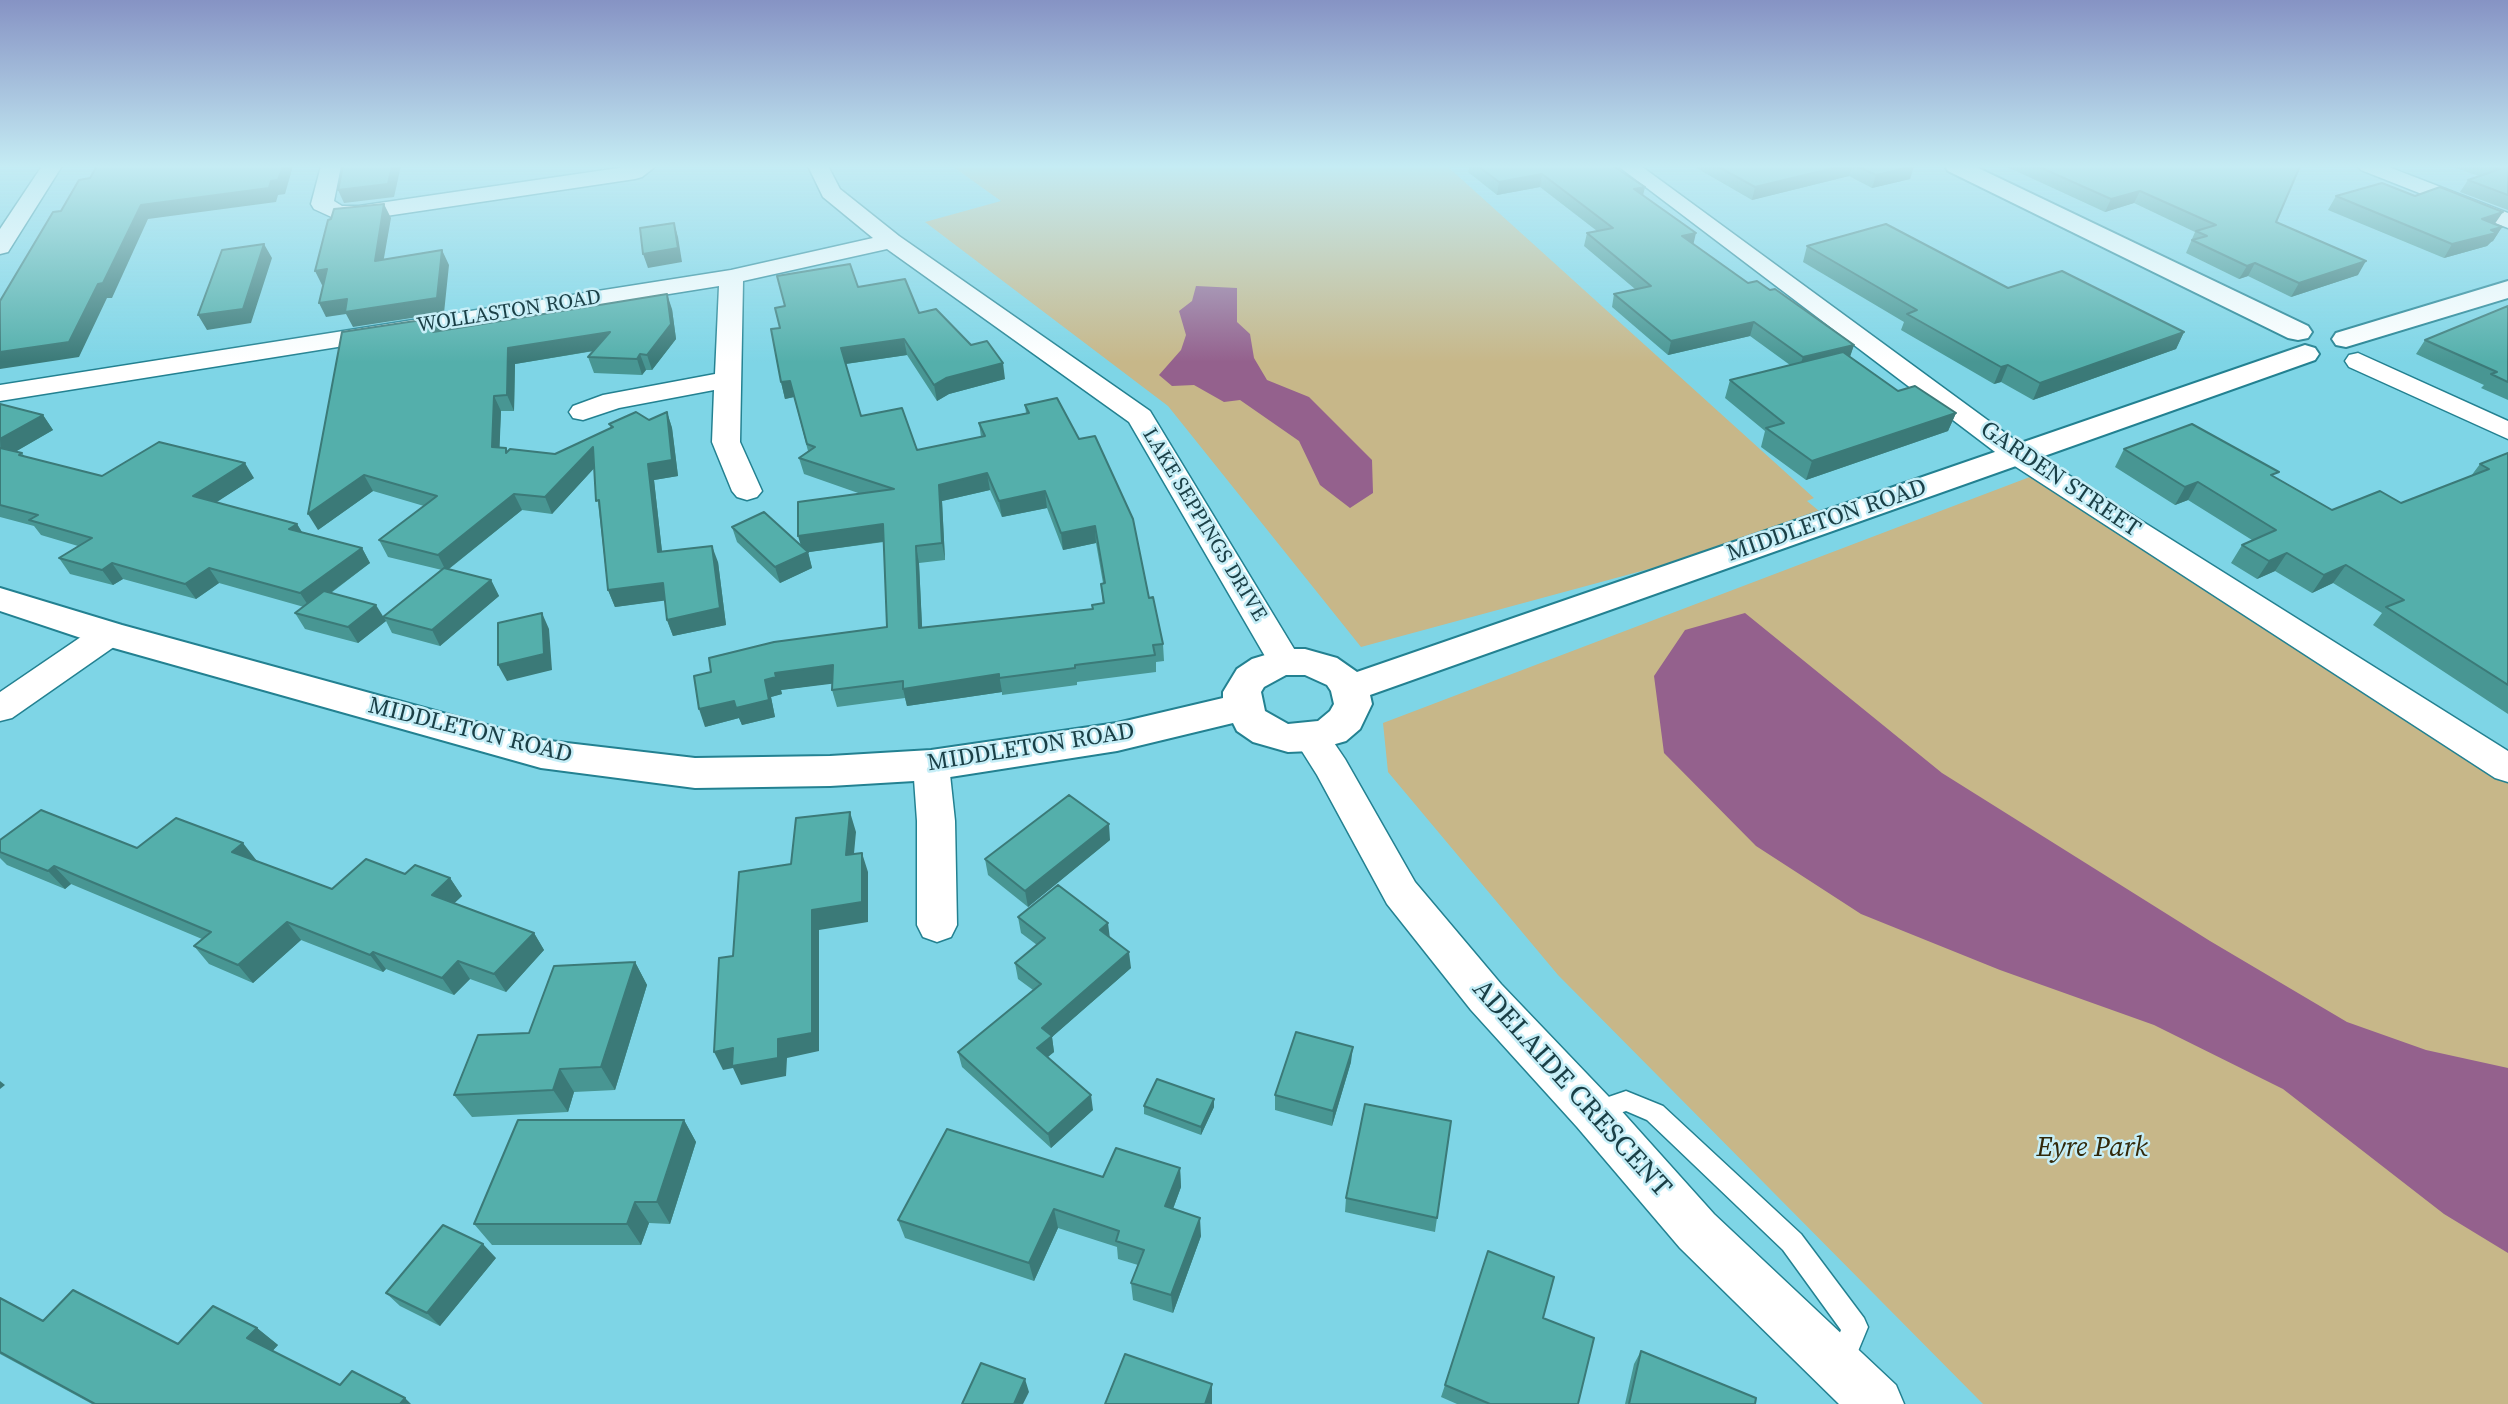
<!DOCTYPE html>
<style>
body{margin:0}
canvas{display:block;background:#7ed5e6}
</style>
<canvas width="2508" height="1404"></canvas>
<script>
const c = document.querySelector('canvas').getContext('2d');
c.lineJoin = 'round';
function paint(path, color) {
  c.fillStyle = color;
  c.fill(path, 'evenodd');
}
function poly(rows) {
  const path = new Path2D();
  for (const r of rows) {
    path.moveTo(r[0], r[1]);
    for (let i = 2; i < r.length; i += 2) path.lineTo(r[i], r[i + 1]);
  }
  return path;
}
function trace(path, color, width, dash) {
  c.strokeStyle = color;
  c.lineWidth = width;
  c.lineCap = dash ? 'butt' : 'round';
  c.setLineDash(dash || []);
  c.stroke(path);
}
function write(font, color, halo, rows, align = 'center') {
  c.font = font + ' "Source Serif 4",serif';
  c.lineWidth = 5;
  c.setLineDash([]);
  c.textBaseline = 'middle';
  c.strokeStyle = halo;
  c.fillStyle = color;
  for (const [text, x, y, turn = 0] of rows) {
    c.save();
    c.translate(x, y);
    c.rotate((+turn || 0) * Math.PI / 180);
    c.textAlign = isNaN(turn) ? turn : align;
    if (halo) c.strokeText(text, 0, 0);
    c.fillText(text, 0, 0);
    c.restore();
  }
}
paint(poly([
 [952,166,1447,166,1814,498,1807,501,1830,520,1361,647,1168,406,925,222,1001,201],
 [2035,475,2508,779,2508,1404,1983,1404,1558,975,1388,772,1383,723]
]), '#c7b789');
paint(poly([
 [1196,286,1237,288,1237,322,1250,334,1254,358,1267,380,1309,397,1372,460,1373,493,1350,508,1320,485,1299,441,1240,400,1224,402,1194,385,1172,386,1159,375,1181,350,1186,335,1179,311,1192,301],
 [1745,613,1942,773,2210,941,2347,1022,2426,1050,2508,1068,2508,1253,2444,1214,2283,1089,2154,1025,2000,970,1861,914,1756,846,1664,753,1654,676,1685,630]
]), '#94618d');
const lane = poly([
 [1626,1091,1663,1106,1801,1234,1864,1318,1868,1327,1849,1373,1840,1377,1831,1373,1827,1364,1841,1330,1783,1250,1647,1120,1626,1111,1593,1122,1585,1119,1582,1112,1585,1105,1626,1091]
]);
const street = poly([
 [42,166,62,166,8,252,0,254,0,229,42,166],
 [321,166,341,166,334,201,342,206,359,206,632,166,656,166,642,177,635,179,359,220,338,220,314,209,311,204,321,166],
 [808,166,828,166,840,189,899,236,1150,411,1302,662,1297,670,1285,673,1273,670,1129,422,887,249,743,281,740,442,762,491,757,497,747,500,737,497,732,491,712,442,714,390,619,408,583,420,573,418,569,412,573,406,603,395,715,374,719,286,0,401,0,385,731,270,873,238,823,197,808,166],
 [1618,166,1641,166,2027,449,2508,751,2508,782,2495,778,2007,461,1618,166],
 [2358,166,2386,166,2508,213,2508,228,2361,170,2358,166],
 [2358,353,2508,421,2508,439,2349,367,2345,361,2349,355,2358,353],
 [109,623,121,626,126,634,121,642,12,718,0,721,0,692,97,626,109,623],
 [1311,724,1324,728,1345,759,1415,882,1501,984,1609,1097,1714,1214,1896,1385,1904,1404,1839,1404,1680,1248,1577,1127,1471,1010,1387,904,1317,775,1293,737,1298,728,1311,724],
 [931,752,944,756,949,765,955,821,957,925,951,937,937,942,923,937,917,925,917,821,913,765,918,756,931,752]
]);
const secondary = poly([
 [1945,166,1974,166,2308,326,2312,332,2308,338,2298,340,2288,338,1948,171,1945,166],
 [2508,281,2508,298,2346,347,2336,345,2332,339,2336,333,2508,281],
 [2305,345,2315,348,2319,354,2315,360,1370,695,1372,704,1360,729,1346,741,1311,751,1288,752,1253,742,1237,731,1233,723,1117,751,931,780,830,786,695,788,541,768,96,643,0,611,0,588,122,625,541,740,695,758,830,756,931,750,1117,723,1223,698,1223,692,1237,669,1252,659,1285,649,1305,649,1337,658,1357,672,2305,345],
 [1286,675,1305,675,1327,685,1331,691,1334,704,1330,711,1318,721,1288,724,1265,711,1261,692,1264,687,1286,675]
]);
trace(lane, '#238191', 3);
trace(street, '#238191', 3);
trace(secondary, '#238191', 4);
paint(lane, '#fff');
paint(street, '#fff');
paint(secondary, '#fff');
paint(poly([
 [1469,166,1613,166,1693,244,1748,283,1770,290,1854,345,1850,357,1898,391,1956,413,1948,431,1806,480,1761,447,1765,431,1725,398,1730,380,1790,365,1750,336,1668,355,1612,307,1614,294,1635,289,1584,246,1587,233,1597,231,1540,187,1497,195,1468,172],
 [1693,166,1914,166,1910,179,1872,188,1849,176,1752,200],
 [2005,166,2300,166,2276,222,2358,275,2291,297,2248,276,2239,279,2186,253,2195,232,2134,203,2105,212],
 [2450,166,2508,166,2508,210,2460,192,2468,180,2479,176],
 [2336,196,2415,196,2502,227,2493,241,2491,242,2487,246,2444,258,2328,210],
 [1807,246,2008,288,2184,332,2176,349,2033,400,2001,382,1994,384,1901,330,1904,322,1803,262],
 [858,287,919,313,1005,379,949,394,937,401,907,355,846,364,861,416,917,450,981,437,979,423,1026,413,1025,405,1149,598,1163,644,1164,661,1156,662,1156,672,1077,682,1077,685,1002,695,1002,692,907,706,905,698,837,707,832,690,832,683,781,690,782,694,771,697,775,717,742,725,739,718,705,727,887,627,884,542,808,552,812,568,780,583,737,542,732,527,801,546,861,494,804,474,799,458,808,451,794,397,785,399,781,382,780,328,785,306],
 [990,490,1002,517,1047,508,1063,550,1096,543,1103,583,1101,584,1103,604,1093,609,922,628,919,563,945,560,942,501],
 [2508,306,2508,400,2481,388,2484,385,2416,354,2425,340],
 [672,309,676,339,652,370,646,370,642,375,594,373,588,357,594,351,515,364,514,411,501,411,499,448,506,448,507,452,555,454,611,428,609,424,649,420,667,412,672,428,678,476,654,480,662,552,718,562,726,625,673,636,667,620,665,600,615,607,608,590,594,468,552,514,522,510,449,569,491,580,499,596,440,646,392,633,386,621,358,643,305,629,295,613,304,607,219,583,196,599,123,579,113,585,70,574,59,558,78,546,41,535,34,526,0,517,0,404,43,415,53,430,15,452,22,453,25,457,102,476,254,478,216,502,297,524,302,532,362,548,370,563,331,593,383,617,442,570,388,557,379,540,424,506,373,491,318,530,441,331],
 [2124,449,2275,477,2332,510,2401,503,2471,476,2480,464,2508,453,2508,714,2373,625,2382,613,2333,583,2312,593,2275,571,2257,579,2231,563,2242,545,2252,540,2188,500,2175,505,2115,467],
 [0,840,137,848,256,861,332,889,405,874,450,878,462,896,454,903,534,933,544,950,506,992,470,979,454,995,386,969,383,972,301,940,253,983,209,964,194,946,202,939,71,884,65,889,7,865,0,858],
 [1110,840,1028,907,988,875,985,859],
 [1018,917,1110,938,1131,968,1052,1037,1054,1052,1048,1057,1093,1110,1051,1148,962,1067,958,1052,1033,990,1018,979,1015,963,1037,945,1021,933],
 [635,962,647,985,615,1090,574,1092,568,1112,472,1117,454,1095,529,1033],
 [1351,1062,1332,1126,1275,1110,1275,1095],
 [1214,1099,1214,1107,1201,1135,1144,1114,1144,1106],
 [684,1120,696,1142,670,1224,649,1223,641,1245,492,1245,474,1224],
 [1180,1168,1181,1187,1173,1209,1201,1236,1173,1313,1133,1300,1131,1283,1138,1265,1118,1259,1117,1247,1058,1228,1034,1281,905,1238,898,1220,1103,1177],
 [1346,1198,1437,1218,1435,1232,1345,1212],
 [496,1258,440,1326,400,1306,386,1293],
 [0,1298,43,1321,178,1344,257,1328,278,1345,272,1351,340,1385,411,1404,92,1404,0,1354],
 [1543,1318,1578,1404,1457,1404,1441,1397,1445,1385],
 [1641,1351,1755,1404,1625,1404,1634,1364]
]), '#489693');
paint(poly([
 [283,166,293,166,285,194,278,195,276,202,148,219,112,298,107,298,79,357,0,369,0,352,141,205,271,181],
 [392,166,401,166,394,197,344,203,338,190],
 [1842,166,1852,166,1849,176,1752,200,1755,187],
 [1914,166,1910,179,1872,188,1876,175],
 [1542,174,1540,187,1497,195,1499,182],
 [1645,187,1642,200,1634,189],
 [2140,191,2134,203,2105,212,2111,199],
 [384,204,391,218,381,275,375,261],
 [2503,212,2494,225,2482,219],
 [674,223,678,237,682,262,648,268,643,254],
 [2502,227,2493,241,2491,242,2487,246,2444,258,2452,244],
 [1696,233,1693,246,1682,236],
 [264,244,272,258,251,323,207,330,198,315],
 [442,250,449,265,444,313,353,327,346,314,326,317,319,303],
 [2366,261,2358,275,2291,297,2299,283],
 [2255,263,2248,276,2239,279,2247,266],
 [327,269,334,283,322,285,315,271],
 [667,294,672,309,676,339,652,370,647,355],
 [435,318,442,333,433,332],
 [1754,322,1750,336,1668,355,1671,341],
 [610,332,616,347,515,364,514,411,507,395,508,348],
 [2184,332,2176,349,2033,400,2040,383],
 [904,339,907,355,845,364,841,348],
 [1854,345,1849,359,1798,371,1803,357],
 [640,354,646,370,642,375,637,359],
 [1003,363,1005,379,949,394,937,401,934,385,946,378],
 [2008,365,2001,382,1994,384,2001,367],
 [790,381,794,397,785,399,781,382],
 [494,396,501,411,499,463,492,447],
 [667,412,672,428,678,476,654,480,664,569,658,552,648,464],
 [1956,413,1948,431,1806,480,1812,461],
 [43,415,53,430,1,460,0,439],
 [593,447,599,463,552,514,545,497],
 [245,463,254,478,203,511,193,496],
 [987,473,990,490,942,501,945,560,942,543,939,485],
 [364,475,373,491,318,530,308,514],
 [2198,482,2188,500,2175,505,2185,487],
 [1045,491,1047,508,1002,517,999,501],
 [514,494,522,510,446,571,438,555],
 [297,524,306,539,289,529],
 [883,524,887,541,803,553,798,536],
 [1095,526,1096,543,1063,550,1061,533],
 [712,546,718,562,726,625,673,636,667,620],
 [916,546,919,563,923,645,919,628],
 [362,548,370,563,310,608,300,593],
 [808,552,812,568,780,583,775,567],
 [2287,553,2275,571,2257,579,2269,561],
 [112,563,123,579,113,585,102,570],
 [2346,565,2333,583,2312,593,2324,575],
 [209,568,219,583,196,599,185,584],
 [491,580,499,596,440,646,432,630],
 [663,583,669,600,615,607,608,590],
 [376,605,386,621,358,643,348,627],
 [542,613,549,629,552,670,507,681,498,665],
 [833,665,838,683,781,690,782,694,771,697,775,717,742,725,739,718,705,727,699,709,734,701,775,673],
 [999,674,1002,692,907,706,903,689],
 [850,812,856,832,852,875,846,855],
 [1109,824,1110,840,1028,907,1025,891],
 [243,843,257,861,232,852],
 [862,853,868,872,868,922,819,930,819,1051,787,1058,786,1076,741,1085,733,1068,723,1070,714,1052,778,1039,812,910],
 [54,866,71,884,65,889,48,871],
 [450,878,462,896,444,913,432,895],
 [287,922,301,940,253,983,238,965],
 [1108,923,1110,939,1100,930],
 [534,933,544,950,506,992,494,974],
 [373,952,386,969,383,972,370,955],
 [1129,952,1131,968,1052,1037,1054,1052,1040,1063,1037,1048,1042,1028],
 [458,961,470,979,454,995,442,978],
 [635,962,647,985,615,1090,601,1067],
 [1353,1047,1351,1062,1332,1126,1333,1111],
 [560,1069,574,1092,568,1112,553,1090],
 [0,1081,5,1085,0,1089],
 [1091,1095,1093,1110,1051,1148,1048,1134],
 [1214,1099,1214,1107,1201,1135,1201,1127],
 [684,1120,696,1142,670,1224,657,1202],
 [1180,1168,1181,1187,1167,1225,1165,1206],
 [635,1202,649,1223,641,1245,627,1224],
 [1054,1209,1058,1228,1034,1281,1029,1263],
 [1200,1218,1201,1236,1173,1313,1171,1295],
 [483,1244,496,1258,440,1326,427,1313],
 [257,1328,278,1345,269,1355,247,1338],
 [1025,1379,1029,1392,1023,1404,1014,1404],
 [1212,1384,1212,1404,1205,1404],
 [405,1398,411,1404,400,1404]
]), '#3b7a78');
const building = poly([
 [97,166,283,166,278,180,271,181,269,188,141,205,103,283,98,284,69,342,0,352,0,301,53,212,61,211,79,180,90,178,97,166],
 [343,166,392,166,388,184,338,190,343,166],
 [1478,166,1613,166,1645,187,1634,189,1696,233,1682,236,1748,283,1757,281,1770,290,1775,289,1854,345,1803,357,1754,322,1671,341,1614,294,1651,286,1587,233,1613,228,1542,174,1499,182,1478,166],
 [1717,166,1842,166,1755,187,1717,166],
 [1857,166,1914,166,1876,175,1857,166],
 [2037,166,2300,166,2276,222,2366,261,2299,283,2255,263,2247,266,2192,240,2207,236,2196,231,2216,225,2140,191,2111,199,2037,166],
 [2490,166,2508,166,2508,195,2468,180,2500,169,2490,166],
 [2382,183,2415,196,2440,187,2503,212,2482,219,2502,227,2491,230,2496,233,2452,244,2336,196,2382,183],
 [384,204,375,261,442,250,437,298,345,312,347,299,319,303,327,269,315,271,328,220,331,219,334,209,384,204],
 [674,223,678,248,643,254,640,228,674,223],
 [1886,224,2008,288,2062,271,2184,332,2040,383,2008,365,2001,367,1907,314,1917,310,1807,246,1886,224],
 [264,244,243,309,198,315,222,250,264,244],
 [850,264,858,287,905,279,919,313,936,309,971,345,987,341,1003,363,946,378,934,385,904,339,841,348,861,416,902,408,917,450,985,436,979,423,1029,413,1025,405,1057,398,1079,439,1095,436,1133,519,1149,598,1153,597,1163,644,1153,645,1155,655,1075,665,1075,668,999,678,999,674,903,689,903,681,832,690,833,665,775,673,776,677,765,680,769,700,736,708,734,701,699,709,694,676,711,672,709,658,774,642,887,627,883,524,798,536,798,502,894,489,799,458,815,447,807,444,790,381,781,382,771,329,780,328,775,308,785,306,777,276,850,264],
 [987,473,999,501,1045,491,1061,533,1095,526,1105,583,1101,584,1104,603,1092,605,1093,609,919,628,916,546,942,543,939,485,987,473],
 [667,294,671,324,647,355,640,354,637,359,588,357,610,332,508,348,507,395,494,396,492,447,506,448,506,453,510,449,555,454,613,427,609,424,636,412,649,420,667,412,672,460,648,464,658,552,712,546,720,608,667,620,663,583,608,590,599,500,596,501,593,447,545,497,514,494,438,555,379,540,437,496,364,475,308,514,342,332,435,318,433,332,667,294],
 [2508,306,2508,382,2491,374,2497,372,2425,340,2508,306],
 [1843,352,1898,391,1915,386,1956,413,1812,461,1766,428,1784,423,1730,380,1843,352],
 [0,404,43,415,0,439,0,404],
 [2192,424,2279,472,2271,475,2332,510,2380,491,2401,503,2489,469,2480,464,2508,453,2508,685,2386,607,2404,600,2346,565,2324,575,2287,553,2269,561,2242,545,2276,530,2198,482,2185,487,2124,449,2192,424],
 [159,442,245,463,193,496,297,524,289,529,362,548,300,593,209,568,185,584,112,563,102,570,59,558,92,538,29,520,38,515,0,505,0,448,22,453,19,455,102,476,159,442],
 [764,512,808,552,775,567,732,527,764,512],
 [444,568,491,580,432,630,383,617,444,568],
 [324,591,376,605,348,627,295,613,324,591],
 [542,613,544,654,498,665,498,623,542,613],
 [1069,795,1109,824,1025,891,985,859,1069,795],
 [41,810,137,848,176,818,243,843,232,852,332,889,366,859,405,874,415,865,450,878,432,895,534,933,494,974,458,961,442,978,373,952,370,955,287,922,238,965,194,946,211,932,54,866,48,871,0,852,0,840,41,810],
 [850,812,846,855,862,853,862,902,812,910,812,1033,778,1039,778,1058,732,1066,733,1048,714,1052,719,958,733,956,739,872,791,864,796,818,850,812],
 [1058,885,1108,923,1100,930,1129,952,1042,1028,1052,1036,1037,1048,1091,1095,1048,1134,958,1052,1041,984,1015,963,1045,938,1018,917,1058,885],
 [635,962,601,1067,560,1069,553,1090,454,1095,478,1035,529,1033,554,966,635,962],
 [1296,1032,1353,1047,1333,1111,1275,1095,1296,1032],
 [1157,1079,1214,1099,1201,1127,1144,1106,1157,1079],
 [1365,1104,1451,1121,1437,1218,1346,1198,1365,1104],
 [518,1120,684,1120,657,1202,635,1202,627,1224,474,1224,518,1120],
 [947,1129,1103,1177,1116,1148,1180,1168,1165,1206,1200,1218,1171,1295,1131,1283,1144,1250,1116,1241,1119,1231,1054,1209,1029,1263,898,1220,947,1129],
 [443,1225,483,1244,427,1313,386,1293,443,1225],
 [1488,1251,1554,1277,1543,1318,1594,1338,1578,1404,1490,1404,1445,1385,1488,1251],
 [73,1290,178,1344,213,1306,257,1328,247,1338,340,1385,352,1371,405,1398,400,1404,95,1404,0,1352,0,1298,43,1321,73,1290],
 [1641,1351,1756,1398,1755,1404,1629,1404,1641,1351],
 [1125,1354,1212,1384,1205,1404,1105,1404,1125,1354],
 [981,1363,1025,1379,1014,1404,962,1404,981,1363]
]);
paint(building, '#54afab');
trace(building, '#3b7a78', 2);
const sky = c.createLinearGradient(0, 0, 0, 362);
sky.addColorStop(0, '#8693c4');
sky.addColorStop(0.46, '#c5ecf4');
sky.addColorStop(1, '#c5ecf400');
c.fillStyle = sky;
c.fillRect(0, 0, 2508, 362);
write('21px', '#1a3f46', '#c6eef7', [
 ["WOLLASTON ROAD",509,312,-9],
 ["LAKE SEPPINGS DRIVE",1204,525,59]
]);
write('24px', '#1a3f46', '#c6eef7', [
 ["GARDEN STREET",2060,480,34],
 ["MIDDLETON ROAD",1827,521,-19],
 ["MIDDLETON ROAD",470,731,14],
 ["MIDDLETON ROAD",1031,748,-9]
]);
write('28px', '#1a3f46', '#c6eef7', [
 ["ADELAIDE CRESCENT",1571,1089,48]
]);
write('italic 28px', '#322809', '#c6eef7', [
 ["Eyre Park",2092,1149]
]);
</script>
